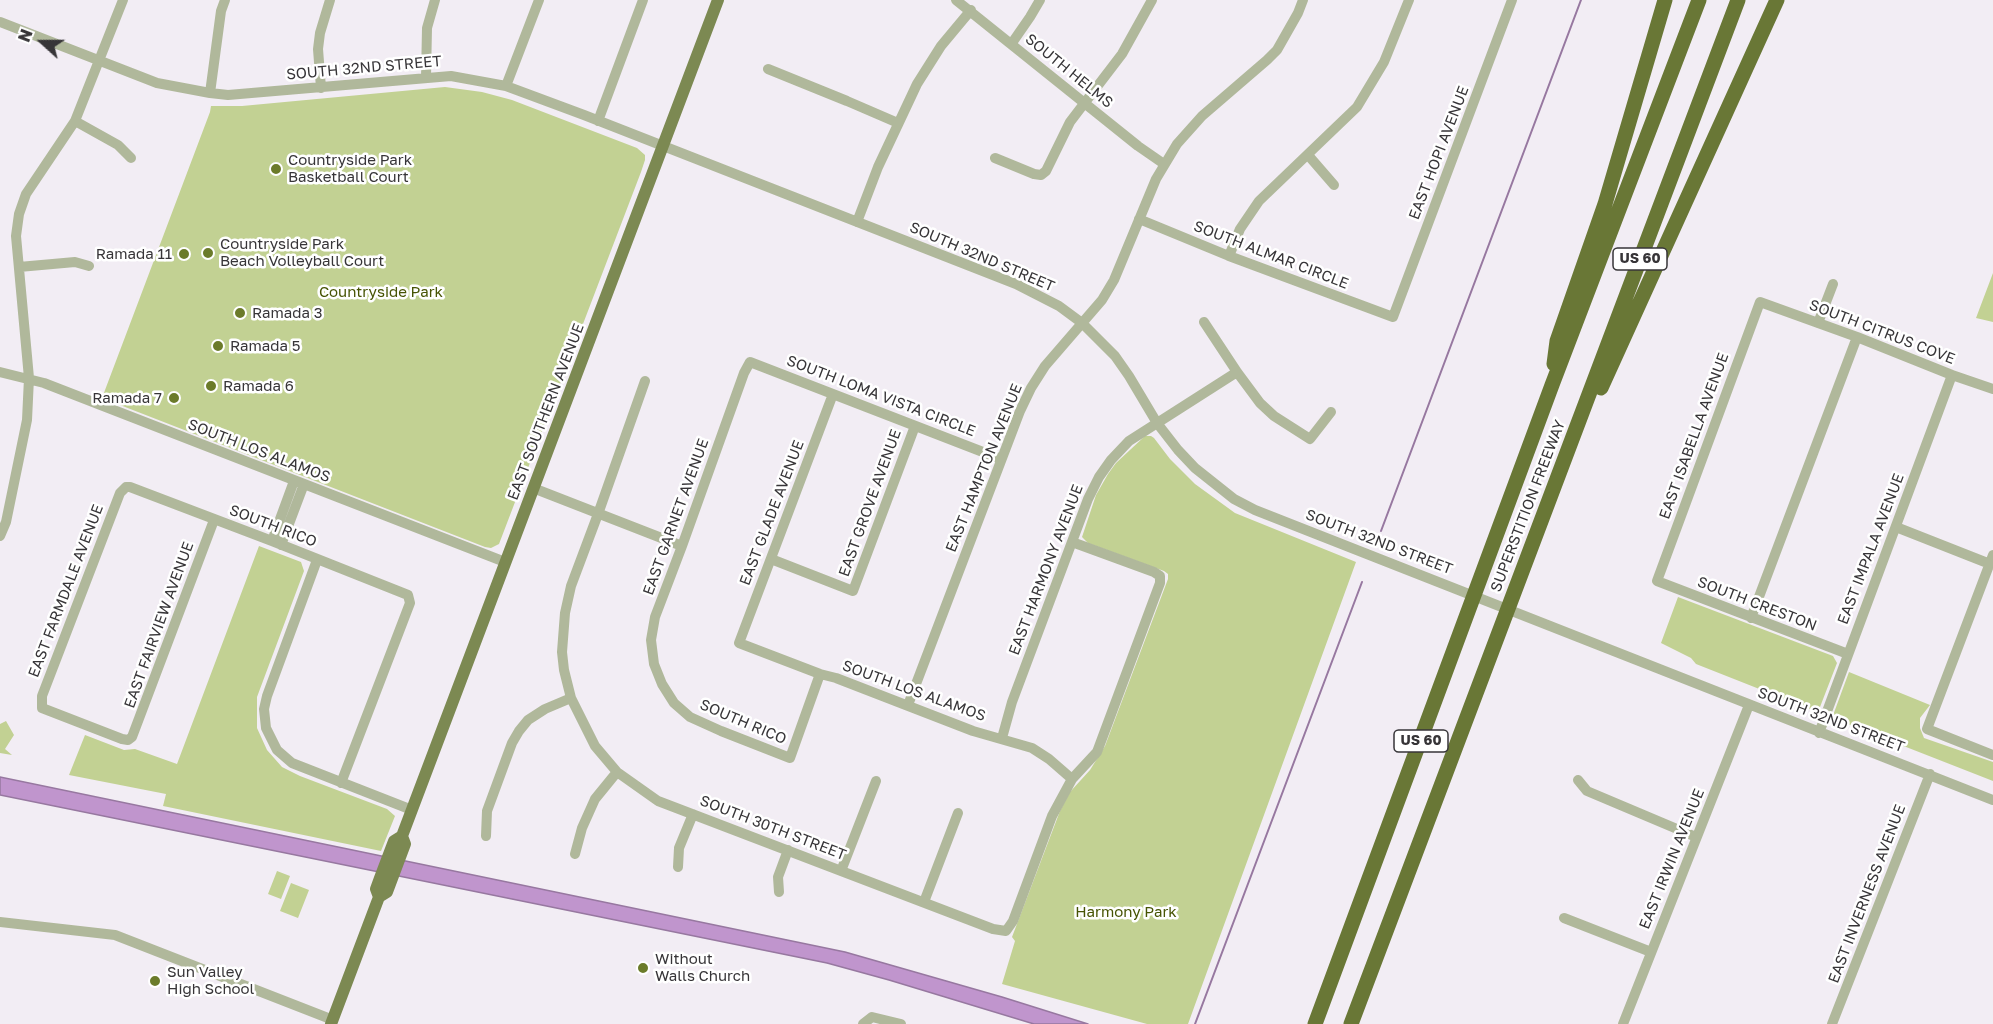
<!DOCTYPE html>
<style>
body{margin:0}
#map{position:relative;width:1993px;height:1024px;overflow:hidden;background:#f2edf4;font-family:"Golos Text",sans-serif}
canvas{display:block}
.north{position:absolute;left:12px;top:12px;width:60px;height:60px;-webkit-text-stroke:4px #fff;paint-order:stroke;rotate:291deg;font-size:16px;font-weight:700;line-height:24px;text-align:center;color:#373538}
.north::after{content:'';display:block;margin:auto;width:21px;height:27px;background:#373538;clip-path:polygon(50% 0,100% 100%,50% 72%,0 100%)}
</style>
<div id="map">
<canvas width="1993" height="1024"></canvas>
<div class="north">N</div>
</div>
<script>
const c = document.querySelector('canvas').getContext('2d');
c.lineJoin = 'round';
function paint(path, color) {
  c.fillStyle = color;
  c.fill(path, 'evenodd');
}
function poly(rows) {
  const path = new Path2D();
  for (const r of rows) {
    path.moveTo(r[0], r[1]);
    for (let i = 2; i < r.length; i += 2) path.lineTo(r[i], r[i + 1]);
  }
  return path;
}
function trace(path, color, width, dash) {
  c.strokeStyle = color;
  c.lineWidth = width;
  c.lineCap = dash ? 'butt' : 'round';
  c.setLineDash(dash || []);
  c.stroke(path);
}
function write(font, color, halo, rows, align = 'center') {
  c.font = font + ' "Golos Text",sans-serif';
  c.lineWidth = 5;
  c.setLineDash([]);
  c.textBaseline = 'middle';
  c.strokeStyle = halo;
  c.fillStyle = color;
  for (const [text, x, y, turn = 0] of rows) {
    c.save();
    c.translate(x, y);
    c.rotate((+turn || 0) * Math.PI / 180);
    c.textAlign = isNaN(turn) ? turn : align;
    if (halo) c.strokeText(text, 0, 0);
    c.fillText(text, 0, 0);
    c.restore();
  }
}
paint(poly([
 [445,87,482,92,512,100,637,148,645,155,645,160,641,172,499,544,491,548,485,547,102,398,210,112,211,106,242,106],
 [1993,273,1993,322,1976,318],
 [1145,436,1151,436,1154,438,1170,459,1195,484,1235,513,1356,562,1188,1024,1147,1024,1002,984,1015,941,1012,937,1060,811,1070,792,1090,770,1105,746,1168,579,1168,574,1164,571,1088,543,1082,537,1096,495,1108,474,1116,463],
 [259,546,301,562,304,571,257,697,257,728,267,750,282,767,300,776,387,809,395,816,381,851,163,806,166,794,69,775,85,735,124,750,135,749,177,764],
 [1678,597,1833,656,1837,663,1820,707,1810,709,1696,664,1691,658,1661,643],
 [1849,672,1930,705,1920,718,1920,728,1924,738,1993,762,1993,781,1832,718],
 [6,721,14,735,5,749,12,755,0,753,0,724],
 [277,871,290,876,281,899,268,894],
 [291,883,309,890,298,918,280,911]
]), '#c2d193');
const water = poly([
 [0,777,845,952,1002,997,1088,1024,1034,1024,889,980,827,963,0,795,0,777]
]);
paint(water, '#c095cd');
trace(water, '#9778a0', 1.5);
trace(poly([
 [1381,531,1581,0],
 [1195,1024,1362,582]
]), '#9778a0', 2);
trace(poly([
 [956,0,1138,146,1164,164],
 [0,22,157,83,210,93,228,95,451,76,506,86,584,115,1016,284,1059,306,1082,323,1115,356,1129,376,1157,423,1178,450,1195,468,1234,499,1255,510,1993,800],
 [1012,43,1030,17,1040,0],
 [768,69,847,101,898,123],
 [426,77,427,28,435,0],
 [506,86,539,0],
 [321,88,318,49,320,33,330,0],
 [210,93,221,11,225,0],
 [75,121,118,145,131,158],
 [598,121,643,0],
 [1308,155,1334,185],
 [995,158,1034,174,1041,175,1046,171,1070,122,1122,54,1152,0],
 [1139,219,1229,256,1393,317,1512,0],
 [857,222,878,167,917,84,941,46,971,10],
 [1229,256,1240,229,1259,201,1357,107,1384,62,1409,0],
 [19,267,75,262,89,266],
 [1204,322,1237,372,1260,403,1274,416,1310,439,1331,412],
 [1818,323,1833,284],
 [0,372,44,383,505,562],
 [645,381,598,514,571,586,565,613,562,652,564,670,571,698,595,746,617,772,658,801,993,929,1006,931,1013,921,1052,816,1072,779,1097,752,1160,583,1160,576,1154,572,1072,542],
 [833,394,739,643,820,674,836,678,973,731,1032,748,1049,759,1072,779],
 [533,488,682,546],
 [214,520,132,737,128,740,122,739,42,708,42,696,120,493,126,487,130,487,272,541,408,595,410,603,341,783],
 [1896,527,1990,564],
 [0,536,6,522,27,420,29,378,16,236,19,214,26,194,75,121,123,0],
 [272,541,294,481],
 [281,545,304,484],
 [1993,555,1927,729,1993,755],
 [771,559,853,591,915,426],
 [317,560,267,696,264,709,266,728,277,750,292,763,412,810],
 [1751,618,1857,337],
 [1848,654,1657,581,1760,302,1857,337,1952,375,1993,389],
 [820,674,790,758,721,731,690,717,674,703,662,684,654,664,651,640,655,617,682,546,744,373,750,362,1001,459],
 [908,705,1020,411,1031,388,1045,366,1102,300,1114,280,1156,179,1177,144,1202,116,1267,60,1277,50,1298,13,1303,0],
 [1819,733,1952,375],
 [1002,738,1012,702,1088,499,1099,477,1111,460,1129,441,1237,372],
 [1578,780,1587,791,1696,837],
 [486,836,487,811,512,743,519,731,528,720,545,709,571,698],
 [575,854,582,828,595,799,617,772],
 [678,867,679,848,693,814],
 [841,871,876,781],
 [779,892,778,877,788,850],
 [924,902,958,813],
 [1564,918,1651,952],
 [0,922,115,935,333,1020],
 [863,1024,872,1017,901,1024],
 [1623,1024,1749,705],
 [1832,1024,1930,774]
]), '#b0b89b', 10);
trace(poly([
 [379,897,376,889,380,878,394,841,402,836,718,0],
 [331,1024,379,897,387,892,405,844,402,836]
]), '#7c8952', 12);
trace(poly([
 [1554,364,1557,341,1605,204,1665,0],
 [1601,388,1777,0],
 [1315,1024,1552,385,1699,0],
 [1351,1024,1738,0]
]), '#697736', 15);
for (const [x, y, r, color] of [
 [276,169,6,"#6b7b2a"],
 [208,253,6,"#6b7b2a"],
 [184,254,6,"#6b7b2a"],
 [240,313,6,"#6b7b2a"],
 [218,346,6,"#6b7b2a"],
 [211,386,6,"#6b7b2a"],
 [174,398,6,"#6b7b2a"],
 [643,968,6,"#6b7b2a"],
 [155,981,6,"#6b7b2a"]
]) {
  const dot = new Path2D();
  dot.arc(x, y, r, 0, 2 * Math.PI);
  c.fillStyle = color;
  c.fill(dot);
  trace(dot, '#fff', 2);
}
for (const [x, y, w] of [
 [1640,259,54],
 [1421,741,54]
]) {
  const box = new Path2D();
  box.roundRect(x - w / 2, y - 11, w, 22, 4.5);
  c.fillStyle = '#fff';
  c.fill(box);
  trace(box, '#373538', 1.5);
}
write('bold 14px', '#373538', null, [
 ["US 60",1640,259],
 ["US 60",1421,741]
]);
write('15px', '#373538', '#fff', [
 ["SOUTH 32ND STREET",364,68,-5],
 ["SOUTH HELMS",1069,71,39],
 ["EAST HOPI AVENUE",1439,153,-69],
 ["SOUTH ALMAR CIRCLE",1271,255,21],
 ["SOUTH 32ND STREET",982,257,23],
 ["SOUTH CITRUS COVE",1882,332,21],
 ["SOUTH LOMA VISTA CIRCLE",881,396,21],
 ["EAST SOUTHERN AVENUE",546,412,-69],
 ["EAST ISABELLA AVENUE",1694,436,-70],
 ["SOUTH LOS ALAMOS",259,451,21],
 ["EAST HAMPTON AVENUE",984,468,-68],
 ["EAST GROVE AVENUE",870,503,-70],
 ["SUPERSTITION FREEWAY",1528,506,-69],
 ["EAST GLADE AVENUE",772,513,-69],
 ["EAST GARNET AVENUE",676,517,-70],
 ["SOUTH RICO",273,526,21],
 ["SOUTH 32ND STREET",1379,542,21],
 ["EAST IMPALA AVENUE",1871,549,-69],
 ["EAST HARMONY AVENUE",1046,570,-69],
 ["EAST FARMDALE AVENUE",66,591,-69],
 ["SOUTH CRESTON",1757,604,21],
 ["EAST FAIRVIEW AVENUE",159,625,-70],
 ["SOUTH LOS ALAMOS",914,691,20],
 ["SOUTH 32ND STREET",1831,720,21],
 ["SOUTH RICO",743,722,23],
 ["SOUTH 30TH STREET",773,828,21],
 ["EAST IRWIN AVENUE",1672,859,-68],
 ["EAST INVERNESS AVENUE",1867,894,-69]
]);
write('15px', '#373538', '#fff', [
 ["Countryside Park",288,160],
 ["Basketball Court",288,177],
 ["Countryside Park",220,244],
 ["Beach Volleyball Court",220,261],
 ["Ramada 11",172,254,"right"],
 ["Ramada 3",252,313],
 ["Ramada 5",230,346],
 ["Ramada 6",223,386],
 ["Ramada 7",162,398,"right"],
 ["Without",655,959],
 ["Walls Church",655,976],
 ["Sun Valley",167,972],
 ["High School",167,989]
], 'left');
write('15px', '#475404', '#fff', [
 ["Countryside Park",381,292],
 ["Harmony Park",1126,912]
]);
</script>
